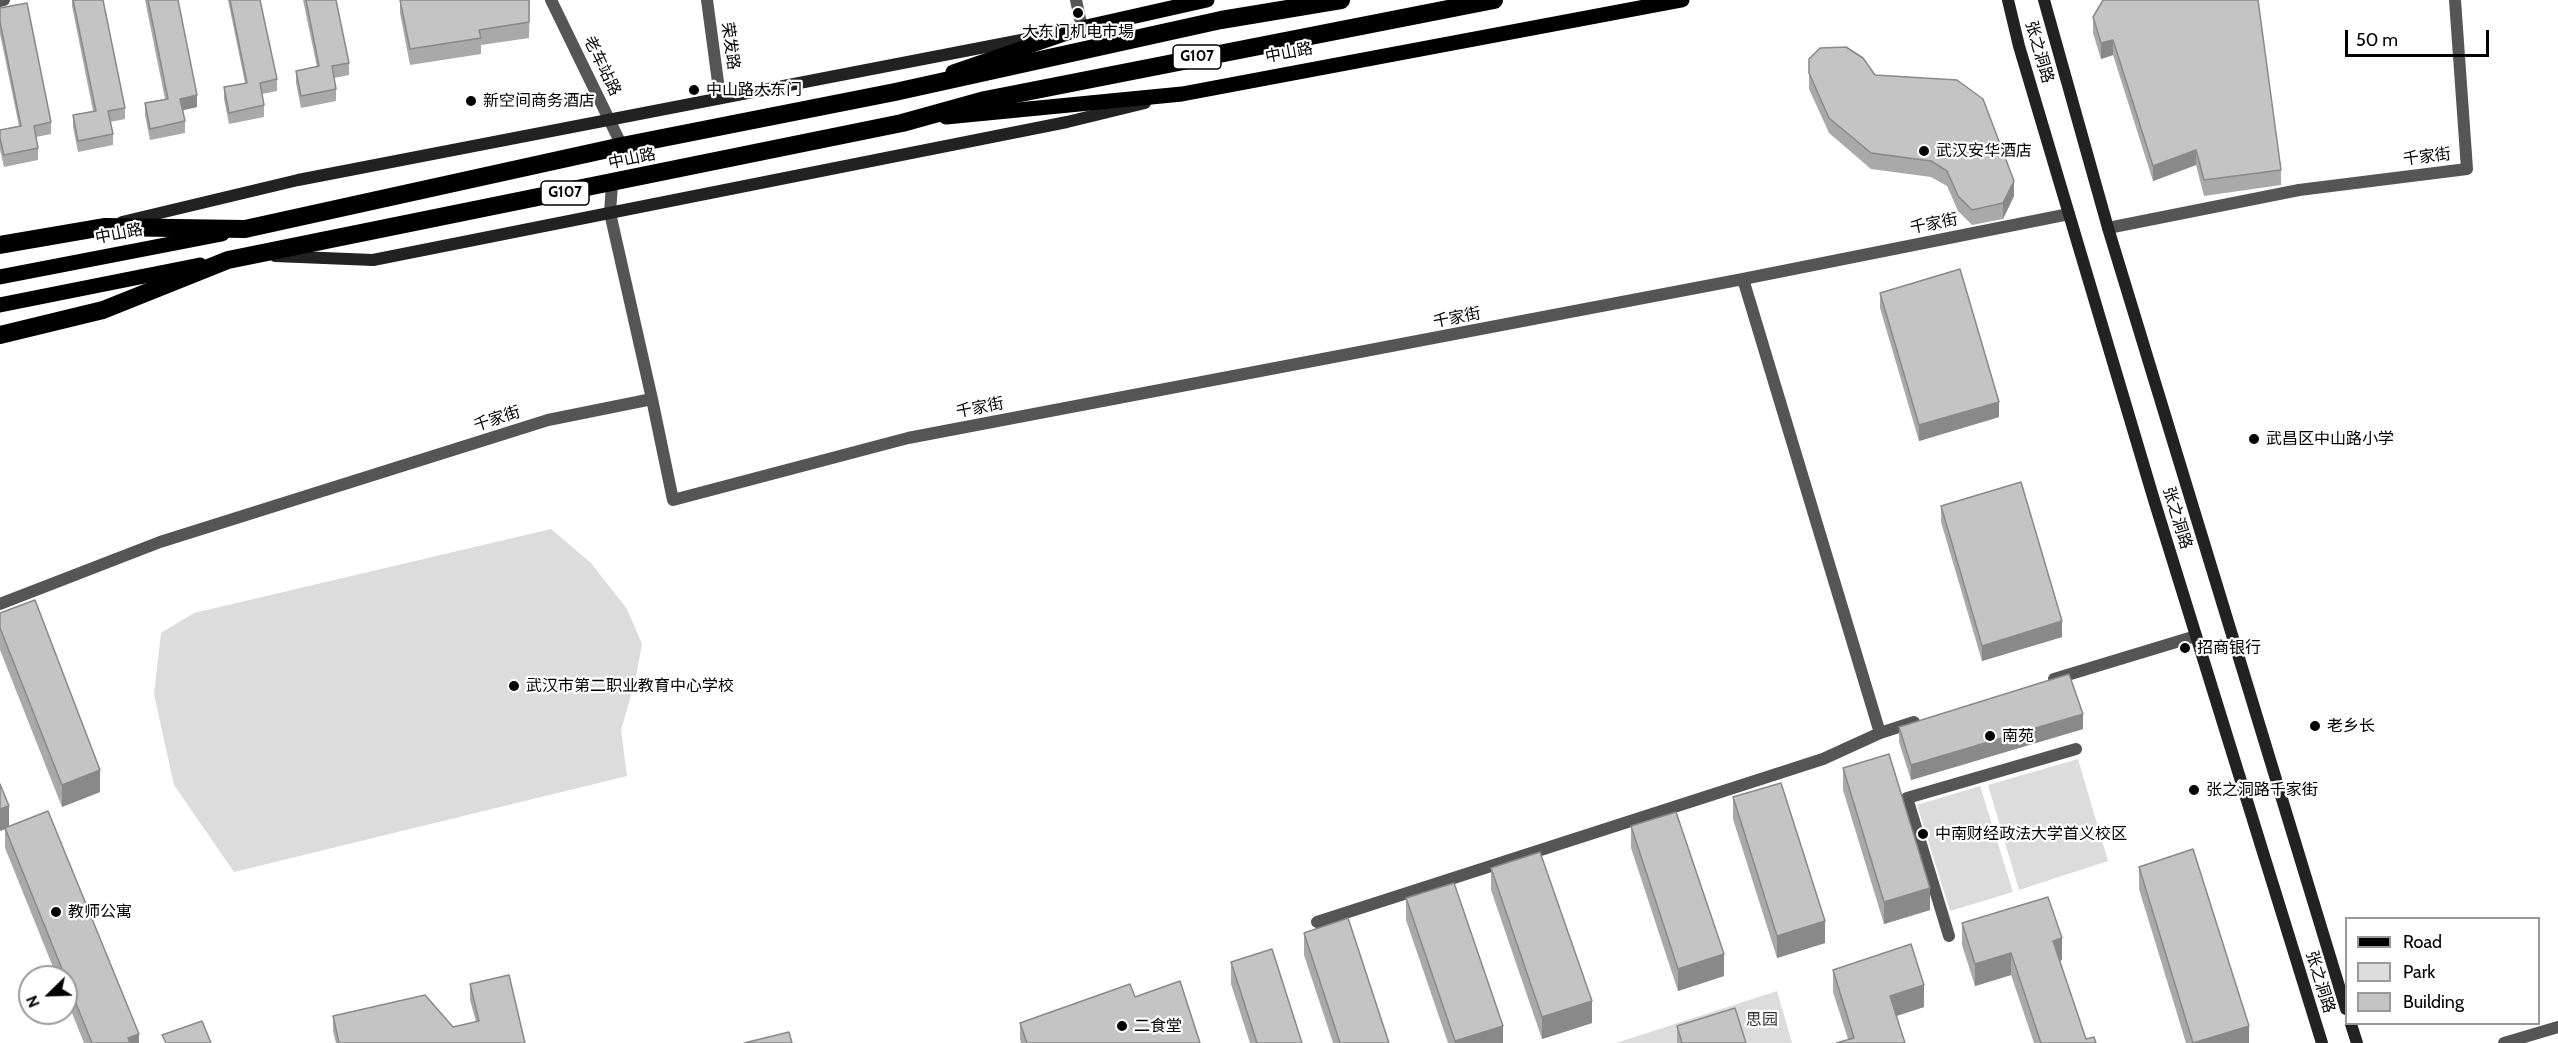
<!DOCTYPE html>
<meta charset="utf-8">
<style>
body{margin:0}
#map{position:relative;width:2558px;height:1043px;overflow:hidden;background:#fff;font-family:Cabin,sans-serif}
canvas{display:block}
.legend{position:absolute;left:2345px;top:917px;width:195px;height:108px;box-sizing:border-box;background:#fff;border:2px solid #999;margin:0;padding:8px 10px;list-style:none;font-size:18px;color:#000}
.legend li{display:flex;align-items:center;gap:12px;height:30px}
.legend b{width:30px;border:2px solid #999}
.north{position:absolute;left:18px;top:965px;width:60px;height:60px;box-sizing:border-box;background:#fff;border:2px solid #999;border-radius:50%;rotate:247deg;font-size:16px;font-weight:700;line-height:24px;text-align:center;color:#000}
.north::after{content:'';display:block;margin:auto;width:21px;height:27px;background:#000;clip-path:polygon(50% 0,100% 100%,50% 72%,0 100%)}
.scale{position:absolute;left:2345px;top:30px;width:144px;height:27px;box-sizing:border-box;border:3px solid #000;border-top:0;padding-left:8px;font-size:18px;line-height:21px;white-space:nowrap;color:#000;-webkit-text-stroke:4px #fff;paint-order:stroke}
</style>
<div id="map">
<canvas width="2558" height="1043"></canvas>
<ul class="legend">
<li><b style="height:8px;background:#000"></b>Road</li>
<li><b style="height:16px;background:#dcdcdc"></b>Park</li>
<li><b style="height:16px;background:#c4c4c4"></b>Building</li>
</ul>
<div class="north">N</div>
<div class="scale">50 m</div>
</div>
<script>
const c = document.querySelector('canvas').getContext('2d');
c.lineJoin = 'round';
function paint(path, color) {
  c.fillStyle = color;
  c.fill(path, 'evenodd');
}
function poly(rows) {
  const path = new Path2D();
  for (const r of rows) {
    path.moveTo(r[0], r[1]);
    for (let i = 2; i < r.length; i += 2) path.lineTo(r[i], r[i + 1]);
  }
  return path;
}
function trace(path, color, width, dash) {
  c.strokeStyle = color;
  c.lineWidth = width;
  c.lineCap = dash ? 'butt' : 'round';
  c.setLineDash(dash || []);
  c.stroke(path);
}
function write(font, color, halo, rows, align = 'center') {
  c.font = font + ' Cabin,"Noto Sans SC",sans-serif';
  c.lineWidth = 4.5;
  c.setLineDash([]);
  c.textBaseline = 'middle';
  c.strokeStyle = halo;
  c.fillStyle = color;
  for (const [text, x, y, turn = 0] of rows) {
    c.save();
    c.translate(x, y);
    c.rotate((+turn || 0) * Math.PI / 180);
    c.textAlign = isNaN(turn) ? turn : align;
    if (halo) c.strokeText(text, 0, 0);
    c.fillText(text, 0, 0);
    c.restore();
  }
}
paint(poly([
 [551,529,591,563,627,609,642,644,635,682,621,730,627,776,234,872,174,785,154,694,161,633,194,613],
 [2078,759,2108,861,2019,890,1988,785],
 [1980,786,2013,892,1950,911,1917,805],
 [1777,991,1792,1043,1616,1043]
]), '#dcdcdc');
trace(poly([
 [551,0,622,146],
 [707,0,720,97],
 [1076,0,1082,28],
 [0,1,4,0],
 [612,184,610,213,652,399],
 [2108,228,2299,190,2467,169,2455,0],
 [1743,279,1880,733],
 [0,604,160,542,548,420,652,399,673,500,908,438,1743,279,2069,214],
 [2054,679,2196,636],
 [1317,922,1823,759,1880,733,1914,722],
 [1949,936,1907,798,2076,749],
 [2504,1043,2558,1027]
]), '#555', 12);
trace(poly([
 [2008,0,2019,46,2154,500,2322,1043],
 [2044,0,2108,228,2346,1009],
 [122,222,298,180,1042,36],
 [275,256,373,260,1067,122,1145,103],
 [2351,1024,2357,1043]
]), '#222', 12);
trace(poly([
 [953,72,1082,28,1207,0],
 [946,117,1182,94,1682,0],
 [0,277,222,234],
 [0,305,200,265]
]), '#000', 15);
trace(poly([
 [0,245,104,227,245,229,622,146,895,92,1221,20,1341,0],
 [0,335,103,310,228,260,902,123,985,100,1494,0]
]), '#000', 18);
paint(poly([
 [72,0,103,0,125,108,125,119,110,122,113,134,113,145,78,152,73,127,73,115,93,111,72,6],
 [145,0,178,0,197,107,183,110,185,121,185,133,150,140,145,115,145,103,165,99],
 [228,0,260,0,277,79,277,91,262,94,264,105,264,117,229,124,224,99,224,87,245,83],
 [303,0,336,0,349,63,349,75,334,78,336,89,336,101,301,108,296,83,296,71,317,67],
 [400,0,530,0,529,38,481,45,481,54,410,65,400,13],
 [0,8,51,122,51,134,36,137,38,148,38,160,4,167,0,150,0,130,19,126,0,34],
 [2093,17,2281,170,2281,185,2204,196,2196,165,2153,181,2113,55,2101,59,2093,33],
 [1809,59,1875,75,2014,196,2003,219,1972,225,1958,211,1947,186,1931,177,1871,169,1829,133,1809,89],
 [1880,293,1999,417,1919,441,1880,308],
 [1941,506,2062,637,1982,661,1941,522],
 [0,613,100,792,62,807,0,650],
 [1899,727,2083,729,1911,780,1899,742],
 [1843,768,1930,910,1884,924,1843,790],
 [1733,797,1825,943,1777,958,1733,819],
 [1631,826,1724,976,1678,991,1631,848],
 [9,827,139,1043,84,1043,66,998,66,977,57,977,5,848,5,829],
 [2139,867,2249,1043,2186,1043,2139,889],
 [1491,868,1592,1023,1542,1039,1491,890],
 [1406,898,1503,1043,1448,1043,1406,920],
 [1962,923,2062,960,2060,961,2086,1039,2096,1043,2034,1043,2011,975,1975,986,1962,945],
 [1304,933,1389,1043,1333,1043,1304,955],
 [1231,962,1302,1043,1250,1043,1231,984],
 [1833,970,1924,1007,1896,1016,1905,1043,1848,1039,1833,992],
 [470,984,525,1043,336,1043,333,1031,333,1016,453,1027,476,1022,470,1000],
 [1135,997,1200,1043,1021,1043,1020,1039,1020,1023],
 [1677,1026,1746,1043,1677,1043]
]), '#a9a9a9');
paint(poly([
 [2113,40,2113,55,2101,59,2101,43],
 [197,95,197,107,180,111,180,99],
 [2196,150,2196,165,2153,181,2153,166],
 [2014,181,2014,196,2003,219,2003,203],
 [1999,402,1999,417,1919,441,1919,425],
 [2062,621,2062,637,1982,661,1982,646],
 [2083,714,2083,729,1911,780,1911,765],
 [100,770,100,792,62,807,62,785],
 [9,806,9,828,0,831,0,809],
 [1930,888,1930,910,1884,924,1884,902],
 [1825,921,1825,943,1777,958,1777,936],
 [2062,938,2062,960,2053,963,2053,941],
 [2011,953,2011,975,1975,986,1975,964],
 [1724,954,1724,976,1678,991,1678,969],
 [1924,985,1924,1007,1890,1018,1890,996],
 [1592,1001,1592,1023,1542,1039,1542,1017],
 [1503,1026,1503,1043,1455,1043,1455,1041],
 [2249,1026,2249,1043,2193,1043],
 [139,1034,139,1043,128,1043,128,1038]
]), '#898989');
const building = poly([
 [73,0,103,0,125,108,108,111,113,134,78,141,73,115,96,111,73,0],
 [148,0,178,0,197,95,180,99,185,121,150,129,145,103,168,99,148,0],
 [230,0,260,0,277,79,260,83,264,105,229,113,224,87,247,83,230,0],
 [306,0,336,0,349,63,332,66,336,89,301,96,296,71,319,66,306,0],
 [400,0,529,0,529,22,479,30,481,38,410,49,400,0],
 [2103,0,2258,0,2281,170,2204,180,2196,150,2153,166,2113,40,2101,43,2093,17,2103,0],
 [27,3,51,122,34,126,38,148,4,155,0,138,0,130,21,126,0,22,0,8,27,3],
 [1846,47,1863,58,1875,75,1957,80,1983,99,2014,181,2003,203,1972,210,1958,196,1947,171,1931,161,1871,153,1829,118,1809,73,1809,59,1820,48,1846,47],
 [1960,269,1999,402,1919,425,1880,293,1960,269],
 [2021,482,2062,621,1982,646,1941,506,2021,482],
 [35,600,100,770,62,785,0,628,0,613,35,600],
 [2069,674,2083,714,1911,765,1899,727,2069,674],
 [1889,754,1930,888,1884,902,1843,768,1889,754],
 [1781,783,1825,921,1777,936,1733,797,1781,783],
 [0,784,9,806,0,809,0,784],
 [48,811,139,1034,128,1038,130,1043,92,1043,5,828,48,811],
 [1676,812,1724,954,1678,969,1631,826,1676,812],
 [2193,849,2249,1026,2193,1043,2139,867,2193,849],
 [1540,852,1592,1001,1542,1017,1491,868,1540,852],
 [1454,883,1503,1026,1455,1041,1406,898,1454,883],
 [2048,897,2062,938,2053,941,2086,1039,2094,1037,2096,1043,2041,1043,2011,953,1975,964,1962,923,2048,897],
 [1348,918,1389,1043,1340,1043,1304,933,1348,918],
 [1911,944,1924,985,1890,996,1905,1043,1836,1043,1854,1038,1833,970,1911,944],
 [1272,949,1302,1043,1257,1043,1231,962,1272,949],
 [509,975,525,1043,339,1043,333,1016,425,995,453,1027,479,1021,470,984,509,975],
 [1180,981,1200,1043,1027,1043,1020,1023,1130,984,1135,997,1180,981],
 [1735,1008,1746,1043,1682,1043,1677,1026,1735,1008],
 [202,1021,211,1043,166,1043,162,1035,202,1021],
 [789,1032,792,1043,744,1043,789,1032]
]);
paint(building, '#c4c4c4');
trace(building, '#898989', 1.5);
for (const [x, y, r, color] of [
 [1078,13,6,"#000"],
 [694,90,6,"#000"],
 [471,101,6,"#000"],
 [1924,151,6,"#000"],
 [2254,439,6,"#000"],
 [2185,648,6,"#000"],
 [514,686,6,"#000"],
 [2315,726,6,"#000"],
 [1990,736,6,"#000"],
 [2194,790,6,"#000"],
 [1923,834,6,"#000"],
 [56,912,6,"#000"],
 [1122,1026,6,"#000"]
]) {
  const dot = new Path2D();
  dot.arc(x, y, r, 0, 2 * Math.PI);
  c.fillStyle = color;
  c.fill(dot);
  trace(dot, '#fff', 2);
}
for (const [x, y, w] of [
 [1197,57,48],
 [565,193,48]
]) {
  const box = new Path2D();
  box.roundRect(x - w / 2, y - 12, w, 24, 4.5);
  c.fillStyle = '#fff';
  c.fill(box);
  trace(box, '#000', 1.5);
}
write('bold 15px', '#000', null, [
 ["G107",1197,57],
 ["G107",565,193]
]);
write('16px', '#000', '#fff', [
 ["大东门机电市場",1078,32,"center"],
 ["中山路大东门",706,90],
 ["新空间商务酒店",483,101],
 ["武汉安华酒店",1936,151],
 ["武昌区中山路小学",2266,439],
 ["招商银行",2197,648],
 ["武汉市第二职业教育中心学校",526,686],
 ["老乡长",2327,726],
 ["南苑",2002,736],
 ["张之洞路千家街",2206,790],
 ["中南财经政法大学首义校区",1935,834],
 ["教师公寓",68,912],
 ["二食堂",1134,1026]
], 'left');
write('16px', '#000', '#fff', [
 ["荣发路",730,46,82],
 ["张之洞路",2039,52,74],
 ["中山路",1289,53,-11],
 ["老车站路",602,66,64],
 ["千家街",2427,157,-7],
 ["中山路",632,159,-12],
 ["千家街",1934,224,-11],
 ["中山路",119,234,-11],
 ["千家街",1457,318,-11],
 ["千家街",980,408,-11],
 ["千家街",497,419,-18],
 ["张之洞路",2177,518,73],
 ["张之洞路",2320,982,73]
]);
write('16px', '#333', '#fff', [
 ["思园",1762,1020]
]);
</script>
